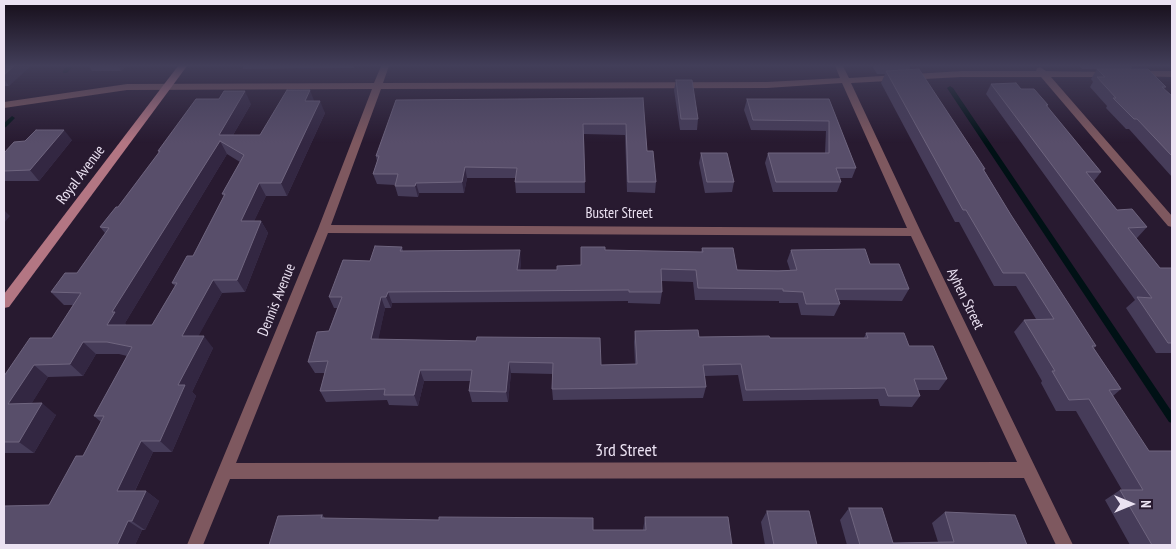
<!DOCTYPE html>
<style>
body{margin:0}
#map{position:relative;width:1176px;height:549px;overflow:hidden;background:#281a30;font-family:"PT Sans Narrow",sans-serif}
canvas{display:block}
.frame{position:absolute;inset:0;border:5px solid #ebe2f2;pointer-events:none}
.north{position:absolute;left:1106px;top:479px;width:50px;height:50px;-webkit-text-stroke:4px #281a30;paint-order:stroke;rotate:90deg;font-size:14px;font-weight:700;line-height:20px;text-align:center;color:#ebe2f2}
.north::after{content:'';display:block;margin:auto;width:18px;height:22px;background:#ebe2f2;clip-path:polygon(50% 0,100% 100%,50% 72%,0 100%)}
</style>
<div id="map">
<canvas width="1176" height="549"></canvas>
<div class="frame"></div>
<div class="north">N</div>
</div>
<script>
const c = document.querySelector('canvas').getContext('2d');
c.lineJoin = 'round';
function poly(rows) {
  const path = new Path2D();
  for (const r of rows) {
    path.moveTo(r[0], r[1]);
    for (let i = 2; i < r.length; i += 2) path.lineTo(r[i], r[i + 1]);
  }
  return path;
}
function paint(path, color) {
  c.fillStyle = color;
  c.fill(path, 'evenodd');
}
function trace(path, color, width, dash) {
  c.strokeStyle = color;
  c.lineWidth = width;
  c.lineCap = dash ? 'butt' : 'round';
  c.setLineDash(dash || []);
  c.stroke(path);
}
function write(font, color, halo, rows, align = 'center') {
  c.font = font + ' "PT Sans Narrow",sans-serif';
  c.lineWidth = 4;
  c.setLineDash([]);
  c.textBaseline = 'middle';
  c.strokeStyle = halo;
  c.fillStyle = color;
  for (const [text, x, y, turn = 0] of rows) {
    c.save();
    c.translate(x, y);
    c.rotate((+turn || 0) * Math.PI / 180);
    c.textAlign = isNaN(turn) ? turn : align;
    if (halo) c.strokeText(text, 0, 0);
    c.fillText(text, 0, 0);
    c.restore();
  }
}
paint(poly([
 [68,66,73,66,67,73,63,73,63,71,68,66],
 [950,86,953,88,1172,412,1172,423,1169,422,947,88,950,86],
 [12,116,15,118,6,127,4,128,4,123,12,116]
]), '#001115');
paint(poly([
 [381,66,389,66,383,83,767,82,840,78,835,66,843,66,849,78,961,71,1036,71,1037,68,1040,67,1046,71,1113,72,1113,76,1110,77,1051,77,1172,216,1172,227,1168,226,1041,77,961,77,851,83,921,232,1073,545,1056,545,1024,478,230,479,203,545,187,545,318,229,372,89,127,90,4,108,4,102,127,84,374,83,381,66],
 [842,83,907,228,331,225,381,89,767,88,842,83],
 [328,233,911,236,1017,462,236,463,328,233],
 [1137,71,1172,71,1172,77,1134,76,1134,72,1137,71]
]), '#7e585f');
paint(poly([
 [178,66,187,66,9,307,4,308,4,294,178,66]
]), '#b37683');
paint(poly([
 [4,66,9,86,4,86],
 [89,66,126,66,121,71,92,71],
 [242,66,354,66,354,68,243,69],
 [872,66,911,66,909,70,985,169,984,170,1011,215,1096,346,1094,348,1121,389,1113,396,1172,545,1130,545,1105,500,1120,490,1122,490,1076,411,1056,411,1041,383,1042,381,1014,332,1024,320,1036,319,1016,286,994,286,959,222,955,222,881,83,885,74,877,74],
 [1079,66,1133,66,1131,69,1166,87,1164,89,1172,96,1172,177,1129,129,1126,129,1106,108,1107,106,1090,87,1093,82,1091,79,1097,69,1082,69],
 [676,80,698,119,697,130,680,130,674,90],
 [991,84,1048,105,1047,107,1101,172,1094,181,1117,210,1147,227,1137,238,1136,238,1160,268,1172,268,1172,353,1156,353,1126,308,1135,300,986,94],
 [643,98,647,151,656,182,655,193,627,192,625,135,584,134,585,193,516,193,515,182,515,178,467,178,464,193,419,193,418,197,398,196,395,186,395,185,377,184,373,174,377,162,376,156],
 [747,99,829,99,856,168,852,178,840,178,841,182,837,192,773,192,765,163,768,153,825,153,826,131,751,130,744,110],
 [315,101,325,113,287,196,266,196,254,221,261,221,268,233,245,292,222,293,198,336,213,348,192,392,196,396,172,452,153,452,135,491,146,491,159,501,145,530,142,530,135,545,4,545,49,505,83,456,101,422,94,416,127,356,119,354,96,354,83,376,48,377,31,404,56,415,34,453,4,453,4,376,52,338,73,305,64,305,51,292,77,273,105,233,100,227,118,207,159,153,158,151,251,104,233,135,260,135],
 [227,154,240,162,222,194,224,196,193,256,172,283,175,286,152,325,126,325,125,323],
 [72,140,39,181,4,181,4,153],
 [701,153,734,182,732,192,705,193,699,163],
 [402,247,403,251,521,262,520,270,557,270,581,265,605,250,701,252,702,248,737,270,790,270,787,261,791,250,870,264,909,289,902,301,838,300,840,304,834,316,801,315,798,303,779,303,779,301,695,300,693,282,661,281,662,292,660,304,628,303,628,301,392,303,391,308,385,308,378,339,601,365,635,364,634,342,635,331,699,337,770,338,864,338,866,333,909,346,947,379,939,390,918,390,920,396,912,407,880,406,878,399,743,401,738,375,705,376,706,387,703,398,553,400,552,389,553,374,511,373,508,402,472,402,469,391,470,381,424,381,418,406,389,405,387,400,326,402,320,391,325,373,315,373,308,362,329,331,337,308,334,308,329,297,370,261],
 [849,508,893,543,938,542,932,523,945,512,1027,545,847,545,840,520],
 [767,511,817,545,765,545,761,522],
 [322,515,325,518,593,530,643,530,645,517,732,545,269,545]
]), '#463c59');
paint(poly([
 [14,66,31,66,9,86,4,79,4,75],
 [118,66,126,66,121,71],
 [310,90,315,103,305,101],
 [245,91,251,104,227,145,219,135],
 [320,101,325,113,287,196,281,183],
 [64,130,72,140,39,181,30,170],
 [220,141,227,154,125,323,126,325,118,338,107,325,112,312],
 [465,167,467,178,464,193,462,182],
 [259,183,266,196,248,234,241,221],
 [416,183,419,193,418,197,415,186],
 [4,210,10,216,4,223],
 [261,221,268,233,245,292,237,280],
 [520,250,521,262,519,282,517,270],
 [213,280,222,293,192,348,182,336],
 [388,292,392,303,391,308,386,297],
 [381,297,385,308,376,351,371,339],
 [204,336,213,348,192,392,196,396,172,452,160,441,178,385],
 [83,342,96,354,83,376,70,364],
 [509,362,511,373,508,402,506,392],
 [34,365,48,377,24,416,8,404],
 [420,370,424,381,418,406,414,395],
 [42,403,56,415,34,453,19,442],
 [141,441,153,452,130,501,117,491],
 [146,491,159,501,145,530,132,521],
 [128,521,142,530,135,545,117,545]
]), '#332742');
const building = poly([
 [4,66,14,66,4,75,4,66],
 [919,69,985,169,983,169,1011,215,1096,346,1092,346,1121,389,1109,390,1149,451,1172,451,1172,545,1152,545,1120,490,1143,490,1089,399,1069,400,1052,371,1055,371,1024,320,1054,319,1025,273,1003,273,966,210,963,210,886,71,919,69],
 [1097,69,1148,69,1166,87,1162,87,1172,96,1172,156,1137,119,1134,119,1113,98,1116,98,1097,77,1105,77,1097,69],
 [676,80,692,80,698,119,681,119,676,80],
 [1016,83,1021,89,1034,89,1048,105,1046,105,1101,172,1086,172,1117,210,1132,209,1147,227,1128,228,1160,268,1172,268,1172,343,1168,343,1137,297,1152,298,991,84,1016,83],
 [287,90,310,90,305,101,320,101,281,183,259,183,241,221,261,221,237,280,213,280,182,336,204,336,178,385,185,385,160,441,141,441,117,491,146,491,132,521,128,521,117,545,4,545,4,506,49,505,76,456,83,456,104,416,94,416,132,347,107,342,83,342,70,364,34,365,8,404,42,403,19,442,4,442,4,376,30,338,52,338,81,293,51,292,65,273,77,273,109,228,100,227,116,207,118,207,160,151,158,151,196,99,219,99,224,91,245,91,219,135,260,135,287,90],
 [220,141,244,155,222,194,225,194,193,256,187,256,172,283,177,283,152,325,107,325,115,312,112,312,220,141],
 [643,98,647,151,653,151,656,182,628,182,626,124,583,124,585,182,515,182,517,168,465,167,462,182,416,183,415,186,395,186,398,174,373,174,379,156,376,156,396,100,643,98],
 [747,99,829,99,856,168,836,168,841,182,776,182,768,153,829,153,829,121,753,120,747,99],
 [36,130,64,130,30,170,4,171,4,153,14,142,25,141,36,130],
 [701,153,727,153,734,182,707,182,701,153],
 [375,246,402,247,400,251,520,250,517,270,557,270,557,266,581,265,581,247,605,247,605,250,703,252,702,248,733,248,737,270,778,271,797,270,791,250,865,249,870,264,899,264,909,289,835,289,840,304,806,304,803,292,783,291,783,289,698,288,696,270,661,269,662,292,629,292,629,290,388,292,386,297,381,297,371,339,476,341,477,337,600,338,601,365,637,364,635,331,698,330,699,337,769,336,770,338,868,338,866,333,904,333,909,346,933,346,947,379,914,379,920,396,888,396,885,388,746,390,741,364,703,365,706,387,552,389,553,363,509,362,506,392,469,391,472,370,420,370,414,395,384,395,385,389,320,391,328,361,308,362,317,332,329,331,342,297,329,297,343,260,370,261,375,246],
 [849,508,882,508,893,543,954,542,945,512,1015,515,1027,545,860,545,849,508],
 [767,511,809,511,817,545,774,545,767,511],
 [322,515,321,518,439,520,439,517,593,518,593,530,646,530,645,517,728,517,732,545,269,545,278,516,322,515]
]);
paint(building, '#584e6a');
trace(building, '#6f657f', 1);
const sky = c.createLinearGradient(0, 0, 0, 143);
sky.addColorStop(0, '#160e1a');
sky.addColorStop(0.46, '#423e59');
sky.addColorStop(1, '#423e5900');
c.fillStyle = sky;
c.fillRect(0, 0, 1176, 143);
write('15px', '#ebe2f2', '#281a30', [
 ["Royal Avenue",81,175,-53],
 ["Buster Street",619,214],
 ["Ayhen Street",965,299,64],
 ["Dennis Avenue",277,300,-68]
]);
write('18px', '#ebe2f2', '#281a30', [
 ["3rd Street",626,451]
]);
</script>
